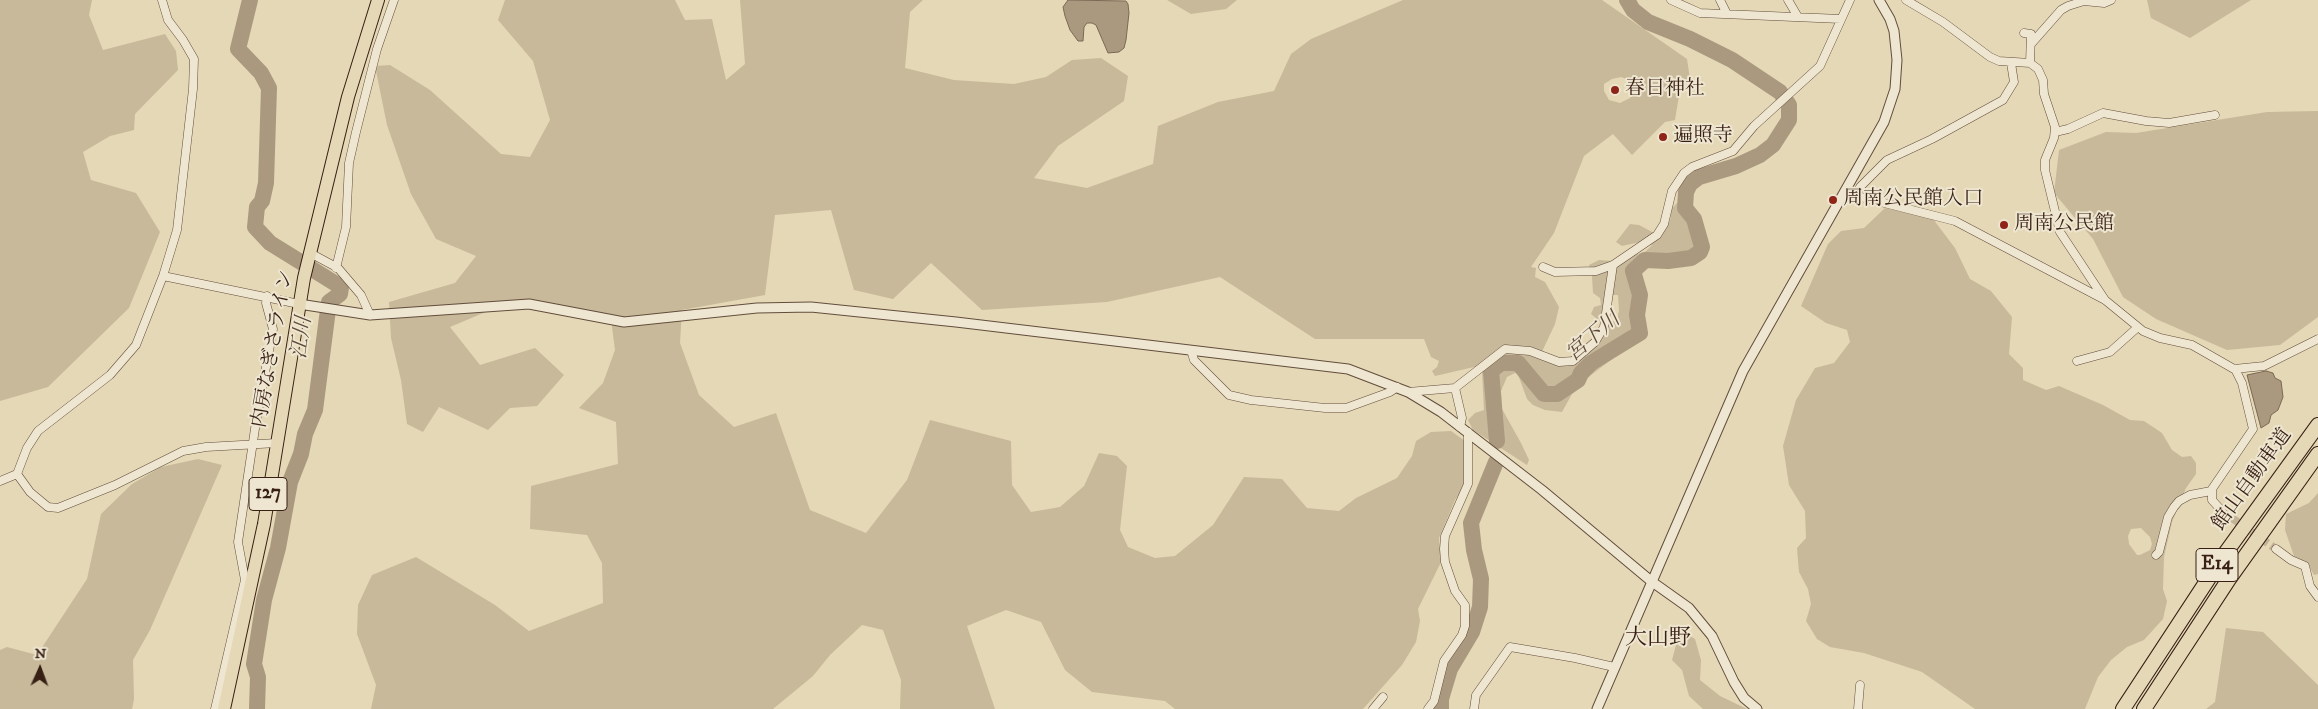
<!DOCTYPE html>
<meta charset="utf-8">
<style>
body{margin:0}
#map{position:relative;width:2318px;height:709px;overflow:hidden;background:#e5d8b6;font-family:"IM FELL DW Pica",serif}
canvas{display:block}
.north{position:absolute;left:15px;top:644px;width:50px;height:50px;-webkit-text-stroke:4px #eee6d0;paint-order:stroke;rotate:2deg;font-size:14px;font-weight:700;line-height:20px;text-align:center;color:#371f14}
.north::after{content:'';display:block;margin:auto;width:18px;height:22px;background:#371f14;clip-path:polygon(50% 0,100% 100%,50% 72%,0 100%)}
</style>
<div id="map">
<canvas width="2318" height="709"></canvas>
<div class="north">N</div>
</div>
<script>
const c = document.querySelector('canvas').getContext('2d');
c.lineJoin = 'round';
function paint(path, color) {
  c.fillStyle = color;
  c.fill(path, 'evenodd');
}
function poly(rows) {
  const path = new Path2D();
  for (const r of rows) {
    path.moveTo(r[0], r[1]);
    for (let i = 2; i < r.length; i += 2) path.lineTo(r[i], r[i + 1]);
  }
  return path;
}
function trace(path, color, width, dash) {
  c.strokeStyle = color;
  c.lineWidth = width;
  c.lineCap = dash ? 'butt' : 'round';
  c.setLineDash(dash || []);
  c.stroke(path);
}
function write(font, color, halo, rows, align = 'center') {
  c.font = font + ' "IM FELL DW Pica","Noto Serif JP",serif';
  c.lineWidth = 4;
  c.setLineDash([]);
  c.textBaseline = 'middle';
  c.strokeStyle = halo;
  c.fillStyle = color;
  for (const [text, x, y, turn = 0] of rows) {
    c.save();
    c.translate(x, y);
    c.rotate((+turn || 0) * Math.PI / 180);
    c.textAlign = isNaN(turn) ? turn : align;
    if (halo) c.strokeText(text, 0, 0);
    c.fillText(text, 0, 0);
    c.restore();
  }
}
paint(poly([
 [0,0,92,0,89,15,103,50,165,34,176,51,178,70,135,114,134,130,110,136,83,152,91,180,136,193,160,232,129,308,48,387,0,401],
 [505,0,675,0,685,20,712,19,726,80,745,64,740,0,923,0,910,12,905,68,954,80,1014,84,1046,77,1072,60,1101,58,1128,76,1124,101,1058,146,1034,178,1087,188,1153,164,1158,126,1218,102,1274,91,1291,54,1311,39,1403,0,1602,0,1687,59,1690,79,1680,89,1675,120,1665,122,1632,155,1613,134,1584,156,1554,233,1531,267,1536,268,1535,277,1545,282,1559,307,1555,324,1539,358,1562,366,1574,363,1591,347,1603,324,1591,314,1594,307,1601,305,1600,298,1593,293,1592,276,1589,265,1599,260,1613,261,1645,252,1652,245,1645,241,1622,246,1616,242,1630,224,1639,225,1654,233,1662,231,1670,221,1672,208,1677,203,1686,202,1702,219,1706,242,1701,252,1684,263,1651,266,1644,268,1642,274,1644,319,1641,329,1634,340,1620,353,1591,375,1572,394,1562,412,1545,410,1533,405,1527,399,1517,372,1507,377,1501,391,1502,409,1521,443,1529,460,1527,465,1473,430,1468,420,1475,413,1484,410,1482,372,1474,367,1435,376,1432,371,1437,367,1439,361,1431,357,1424,339,1315,339,1220,277,1107,302,982,310,931,263,893,299,854,290,831,210,775,215,765,295,682,310,680,343,699,395,734,427,776,413,810,510,866,533,907,480,930,420,1011,441,1012,485,1031,512,1060,507,1084,486,1099,453,1117,456,1127,466,1120,530,1128,547,1155,558,1175,556,1213,525,1244,477,1282,479,1307,508,1339,511,1356,498,1397,478,1412,456,1416,441,1431,432,1451,431,1465,441,1467,472,1463,489,1455,500,1439,538,1441,562,1418,609,1420,621,1416,642,1402,665,1363,709,1175,709,1165,701,1092,692,1065,670,1041,622,1006,610,967,626,995,709,900,709,901,680,883,630,862,625,830,655,813,676,773,709,371,709,376,685,357,634,358,605,372,575,416,557,495,605,529,631,603,603,602,563,587,535,530,529,531,486,618,464,616,422,579,408,603,383,615,350,611,319,545,305,500,306,450,327,480,365,535,348,564,375,537,406,510,408,488,430,439,407,423,432,407,424,401,380,391,338,389,302,455,283,476,256,436,239,411,194,387,125,375,66,390,65,430,90,501,154,530,157,550,120,533,61,498,20],
 [1621,77,1629,80,1631,85,1630,98,1620,103,1609,100,1604,91,1604,84,1612,79],
 [1612,295,1618,295,1619,311,1617,319,1607,325],
 [1167,0,1237,0,1226,9,1191,14],
 [2147,0,2251,0,2190,38,2151,18],
 [2318,111,2318,317,2280,345,2227,350,2156,319,2123,297,2093,239,2054,193,2059,150,2106,132,2136,133,2267,112],
 [1885,208,1933,219,1955,248,1970,279,1991,291,2012,317,2009,354,2023,368,2023,380,2046,390,2059,386,2103,405,2130,420,2144,421,2162,433,2172,450,2182,457,2191,456,2196,463,2196,474,2186,488,2172,522,2164,557,2163,589,2167,601,2163,619,2144,640,2127,647,2111,660,2098,677,2085,709,1975,709,1922,672,1864,653,1830,647,1817,639,1806,621,1811,604,1808,589,1799,572,1797,548,1806,538,1805,511,1789,485,1783,446,1796,400,1815,368,1834,363,1850,342,1847,330,1826,323,1801,306,1828,244,1841,231,1864,228],
 [2141,528,2150,537,2152,544,2150,550,2140,555,2137,555,2129,544,2128,536,2131,529],
 [198,459,222,465,150,630,133,660,134,699,132,709,0,709,0,650,7,647,37,655,87,579,101,514,132,484,161,467],
 [2318,493,2318,574,2314,575,2308,564,2294,556,2285,530,2286,514,2309,503],
 [2226,628,2263,632,2318,685,2318,709,2206,709,2215,702],
 [1680,630,1695,639,1701,660,1700,680,1720,696,1747,709,1703,709,1689,696,1682,670,1672,660]
]), '#c7b99a');
const water = poly([
 [1068,0,1126,1,1128,4,1129,13,1126,40,1124,48,1119,52,1108,53,1096,25,1092,23,1087,23,1084,27,1083,41,1078,41,1070,30,1065,16,1063,7,1068,0],
 [2266,371,2273,373,2275,378,2281,381,2283,397,2278,410,2271,415,2269,423,2261,428,2247,375,2266,371]
]);
paint(water, '#aa997f');
trace(water, '#7c6854', 1);
trace(poly([
 [250,0,238,49,261,73,269,88,266,183,262,201,257,207,255,227,270,243,341,287,340,294,329,302,315,410,305,434,301,454,290,482,278,548,264,600,254,664,258,677,257,709],
 [1497,441,1491,371,1501,363,1518,363,1544,394,1557,394,1578,380,1581,373,1591,363,1640,333,1637,315,1640,295,1633,271,1645,260,1668,261,1691,258,1700,252,1702,247,1694,219,1685,208,1686,192,1690,184,1699,177,1736,166,1760,155,1773,145,1789,120,1789,105,1780,92,1732,60,1690,39,1648,22,1633,10,1627,0],
 [1441,709,1441,699,1450,669,1472,632,1480,607,1481,579,1474,550,1471,523,1496,462]
]), '#aa997f', 16);
trace(poly([
 [2222,511,2276,549]
]), '#c2b396', 8, [8, 4]);
const minor = poly([
 [1671,0,1700,13,1841,19],
 [1720,0,1727,14],
 [1788,0,1798,17],
 [1906,0,1943,22,1990,57,1999,61,2030,63,2038,69,2043,80,2044,94,2055,127,2054,138,2045,160,2045,170,2060,232,2105,300],
 [2024,33,2031,34,2030,63],
 [2031,44,2061,10,2068,6,2084,1,2104,3,2111,0],
 [2055,132,2068,129,2103,113,2146,121,2169,123,2215,115],
 [1845,193,1955,221,2105,300,2143,331,2160,338,2192,345,2234,369,2264,366,2318,339],
 [1856,196,1860,187,1887,160,1932,139,2003,100,2014,82,2011,63],
 [310,253,338,268,361,295,370,315],
 [1543,267,1555,272,1596,271,1613,265,1657,235,1664,224,1672,191,1684,173,1692,167,1733,151,1754,126,1820,66,1850,0],
 [336,268,346,227,349,163,356,132,377,49,394,0],
 [163,276,299,304],
 [1191,350,1194,360,1229,395,1251,400,1325,408,1346,408,1390,392,1397,387],
 [2077,361,2110,352,2138,327],
 [1455,388,1462,418,1460,427],
 [1408,392,1455,388,1505,349,1530,351,1559,362,1573,361,1595,342,1604,327,1613,265],
 [17,474,30,492,48,507,58,508,115,485,183,451,206,447,277,443],
 [0,481,17,474,27,448,38,431,110,375,136,345,163,276,177,230,193,89,194,59,183,40,168,20,162,0],
 [2222,511,2212,500,2212,489,2253,429,2242,383,2235,369],
 [2276,549,2291,560,2305,566,2310,586,2318,597],
 [2156,555,2159,552,2168,517,2174,507,2179,501,2190,495,2211,491],
 [215,709,245,580,238,542,256,422,273,329,266,303,267,296],
 [1373,709,1383,697],
 [1428,709,1434,701,1444,661,1462,635,1465,626,1465,605,1455,591,1445,562,1444,549,1445,536,1468,484,1468,432],
 [1474,709,1476,695,1510,647,1575,658,1614,667],
 [1858,709,1860,685]
]);
const tertiary = poly([
 [299,304,370,315,529,304,624,322,757,308,811,307,956,322,1348,369,1408,392,1441,412,1542,490,1651,581,1689,608,1712,636,1734,682,1744,698,1757,709],
 [1597,709,1743,371,1884,122,1895,89,1897,60,1894,31,1890,19,1879,0]
]);
const trunk = poly([
 [224,709,264,524,304,278,348,97,378,0]
]);
const motorway = poly([
 [2123,709,2224,555,2318,425],
 [2144,709,2229,579,2318,454]
]);
trace(minor, '#624d3c', 9);
trace(tertiary, '#624d3c', 11);
trace(trunk, '#371f14', 14);
trace(motorway, '#371f14', 16);
trace(minor, '#eee6d0', 8);
trace(tertiary, '#eee6d0', 9);
trace(trunk, '#e5d8b6', 12);
trace(motorway, '#e5d8b6', 14);
for (const [x, y, r, color] of [
 [1615,90,5,"#8f2418"],
 [1663,137,5,"#8f2418"],
 [1833,200,5,"#8f2418"],
 [2004,225,5,"#8f2418"]
]) {
  const dot = new Path2D();
  dot.arc(x, y, r, 0, 2 * Math.PI);
  c.fillStyle = color;
  c.fill(dot);
  trace(dot, '#eee6d0', 2);
}
for (const [x, y, w] of [
 [268,494,38],
 [2217,565,42]
]) {
  const box = new Path2D();
  box.roundRect(x - w / 2, y - 16.5, w, 33, 4);
  c.fillStyle = '#eee6d0';
  c.fill(box);
  trace(box, '#371f14', 1);
}
write('bold 19px', '#371f14', null, [
 ["127",268,494],
 ["E14",2217,565]
]);
write('20px', '#371f14', '#eee6d0', [
 ["春日神社",1625,90],
 ["遍照寺",1673,137],
 ["周南公民館入口",1843,200],
 ["周南公民館",2014,225]
], 'left');
write('20px', '#371f14', '#eee6d0', [
 ["内房なぎさライン",274,349,-80],
 ["館山自動車道",2253,480,-54]
]);
write('italic 21px', '#5f4a39', '#eee6d0', [
 ["江川",303,338,-82],
 ["宮下川",1594,338,-40]
]);
write('22px', '#371f14', '#eee6d0', [
 ["大山野",1658,639]
]);
</script>
